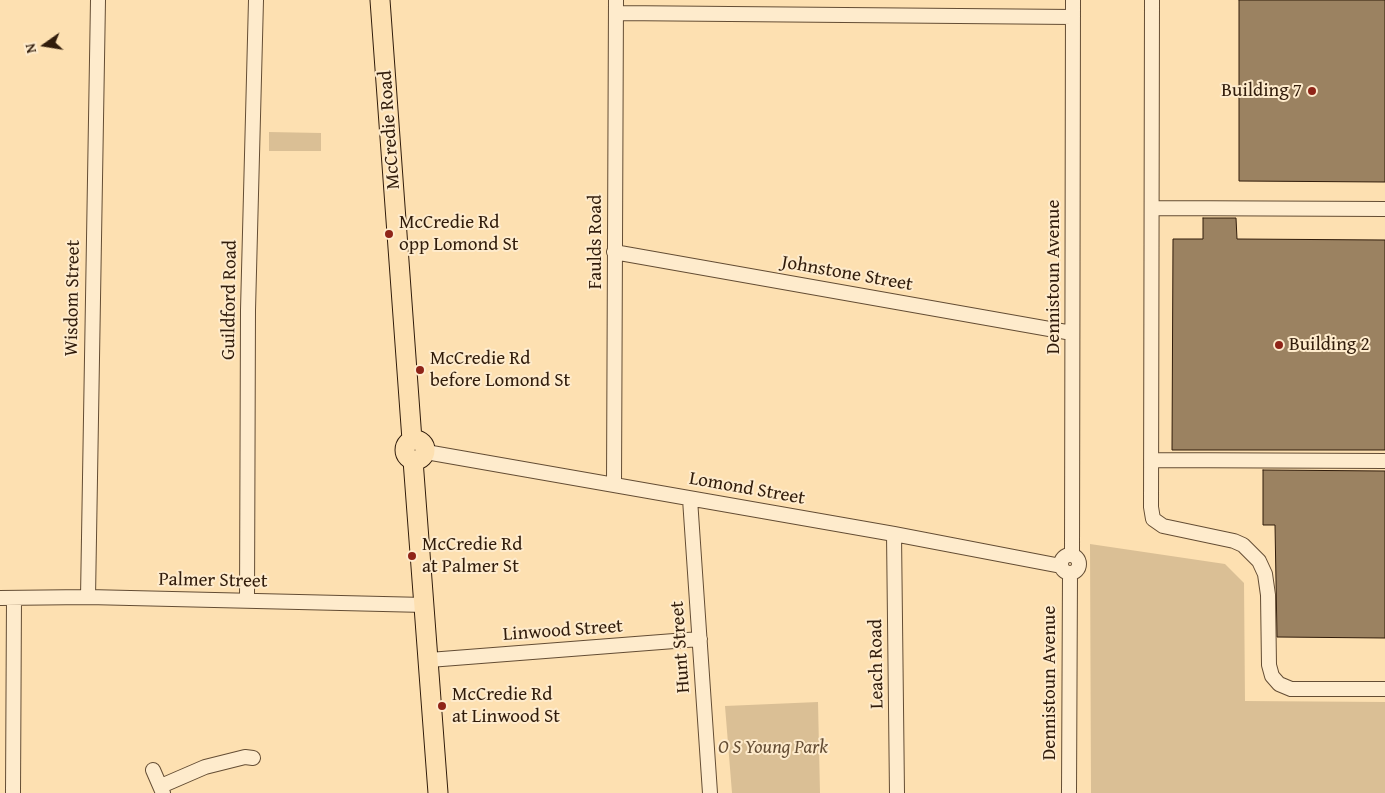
<!DOCTYPE html>
<style>
body{margin:0}
#map{position:relative;width:1385px;height:793px;overflow:hidden;background:#fde0b1;font-family:"Gentium Book Plus",serif}
canvas{display:block}
.north{position:absolute;left:20px;top:20px;width:50px;height:50px;-webkit-text-stroke:4px #feebcc;paint-order:stroke;rotate:257deg;font-size:14px;font-weight:700;line-height:20px;text-align:center;color:#311c0b}
.north::after{content:'';display:block;margin:auto;width:18px;height:22px;background:#311c0b;clip-path:polygon(50% 0,100% 100%,50% 72%,0 100%)}
</style>
<div id="map">
<canvas width="1385" height="793"></canvas>
<div class="north">N</div>
</div>
<script>
const c = document.querySelector('canvas').getContext('2d');
c.lineJoin = 'round';
function paint(path, color) {
  c.fillStyle = color;
  c.fill(path, 'evenodd');
}
function poly(rows) {
  const path = new Path2D();
  for (const r of rows) {
    if (r.length === 3) {
      path.moveTo(r[0] + r[2], r[1]);
      path.arc(r[0], r[1], r[2], 0, 2 * Math.PI);
      continue;
    }
    path.moveTo(r[0], r[1]);
    for (let i = 2; i < r.length; i += 2) path.lineTo(r[i], r[i + 1]);
  }
  return path;
}
function trace(path, color, width, dash) {
  c.strokeStyle = color;
  c.lineWidth = width;
  c.lineCap = dash ? 'butt' : 'round';
  c.setLineDash(dash || []);
  c.stroke(path);
}
function write(font, color, halo, rows, align = 'center') {
  c.font = font + ' "Gentium Book Plus",serif';
  c.lineWidth = 4;
  c.setLineDash([]);
  c.textBaseline = 'middle';
  c.strokeStyle = halo;
  c.fillStyle = color;
  for (const [text, x, y, turn = 0] of rows) {
    c.save();
    c.translate(x, y);
    c.rotate((+turn || 0) * Math.PI / 180);
    c.textAlign = isNaN(turn) ? turn : align;
    if (halo) c.strokeText(text, 0, 0);
    c.fillText(text, 0, 0);
    c.restore();
  }
}
paint(poly([
 [269,132,321,133,321,151,269,151],
 [1090,544,1225,564,1244,583,1245,701,1385,702,1385,793,1091,793],
 [818,702,820,793,732,793,725,706]
]), '#dabf95');
const building = poly([
 [1239,0,1385,0,1385,182,1239,181,1239,0],
 [1203,218,1236,218,1237,239,1385,240,1385,450,1172,450,1173,239,1203,239,1203,218],
 [1263,470,1385,471,1385,638,1277,637,1275,525,1263,525,1263,470]
]);
paint(building, '#9b8261');
trace(building, '#311c0b', 1);
const minor = poly([
 [1152,0,1151,507,1153,519,1163,526,1234,541,1243,545,1259,561,1265,574,1268,595,1269,665,1272,676,1279,684,1291,689,1385,689],
 [616,13,1073,17],
 [1152,208,1385,209],
 [614,252,1072,333],
 [426,452,894,534,1061,566],
 [1151,460,1385,461],
 [614,484,616,0],
 [690,499,710,793],
 [894,534,897,793],
 [1070,564,9],
 [1072,555,1073,0],
 [88,597,98,0],
 [0,598,88,597,425,605],
 [247,600,248,310,256,0],
 [429,660,700,639],
 [153,770,163,793],
 [161,786,205,767,245,757,253,758],
 [13,793,14,598],
 [1069,793,1070,573]
]);
const major = poly([
 [380,0,412,440],
 [415,450,10],
 [413,460,438,793]
]);
trace(minor, '#644d34', 16);
trace(major, '#311c0b', 21);
trace(minor, '#feebcc', 14);
trace(major, '#fde0b1', 19);
for (const [x, y, r, color] of [
 [1312,91,5,"#8f2418"],
 [389,234,5,"#8f2418"],
 [1279,345,5,"#8f2418"],
 [420,370,5,"#8f2418"],
 [412,556,5,"#8f2418"],
 [442,706,5,"#8f2418"]
]) {
  const dot = new Path2D();
  dot.arc(x, y, r, 0, 2 * Math.PI);
  c.fillStyle = color;
  c.fill(dot);
  trace(dot, '#feebcc', 2);
}
write('19px', '#311c0b', '#feebcc', [
 ["Building 7",1302,91,"right"],
 ["McCredie Rd",399,223],
 ["opp Lomond St",399,245],
 ["Building 2",1289,345],
 ["McCredie Rd",430,359],
 ["before Lomond St",430,381],
 ["McCredie Rd",422,545],
 ["at Palmer St",422,567],
 ["McCredie Rd",452,695],
 ["at Linwood St",452,717]
], 'left');
write('19px', '#311c0b', '#feebcc', [
 ["McCredie Road",390,130,-94],
 ["Faulds Road",596,242,-90],
 ["Johnstone Street",847,274,10],
 ["Dennistoun Avenue",1054,277,-90],
 ["Wisdom Street",73,298,-89],
 ["Guildford Road",230,300,-89],
 ["Lomond Street",747,489,10],
 ["Palmer Street",213,581,1],
 ["Linwood Street",563,631,-4],
 ["Hunt Street",681,647,-94],
 ["Leach Road",877,664,-91],
 ["Dennistoun Avenue",1050,683,-90]
]);
write('italic 19px', '#644d34', '#feebcc', [
 ["O S Young Park",773,748]
]);
</script>
